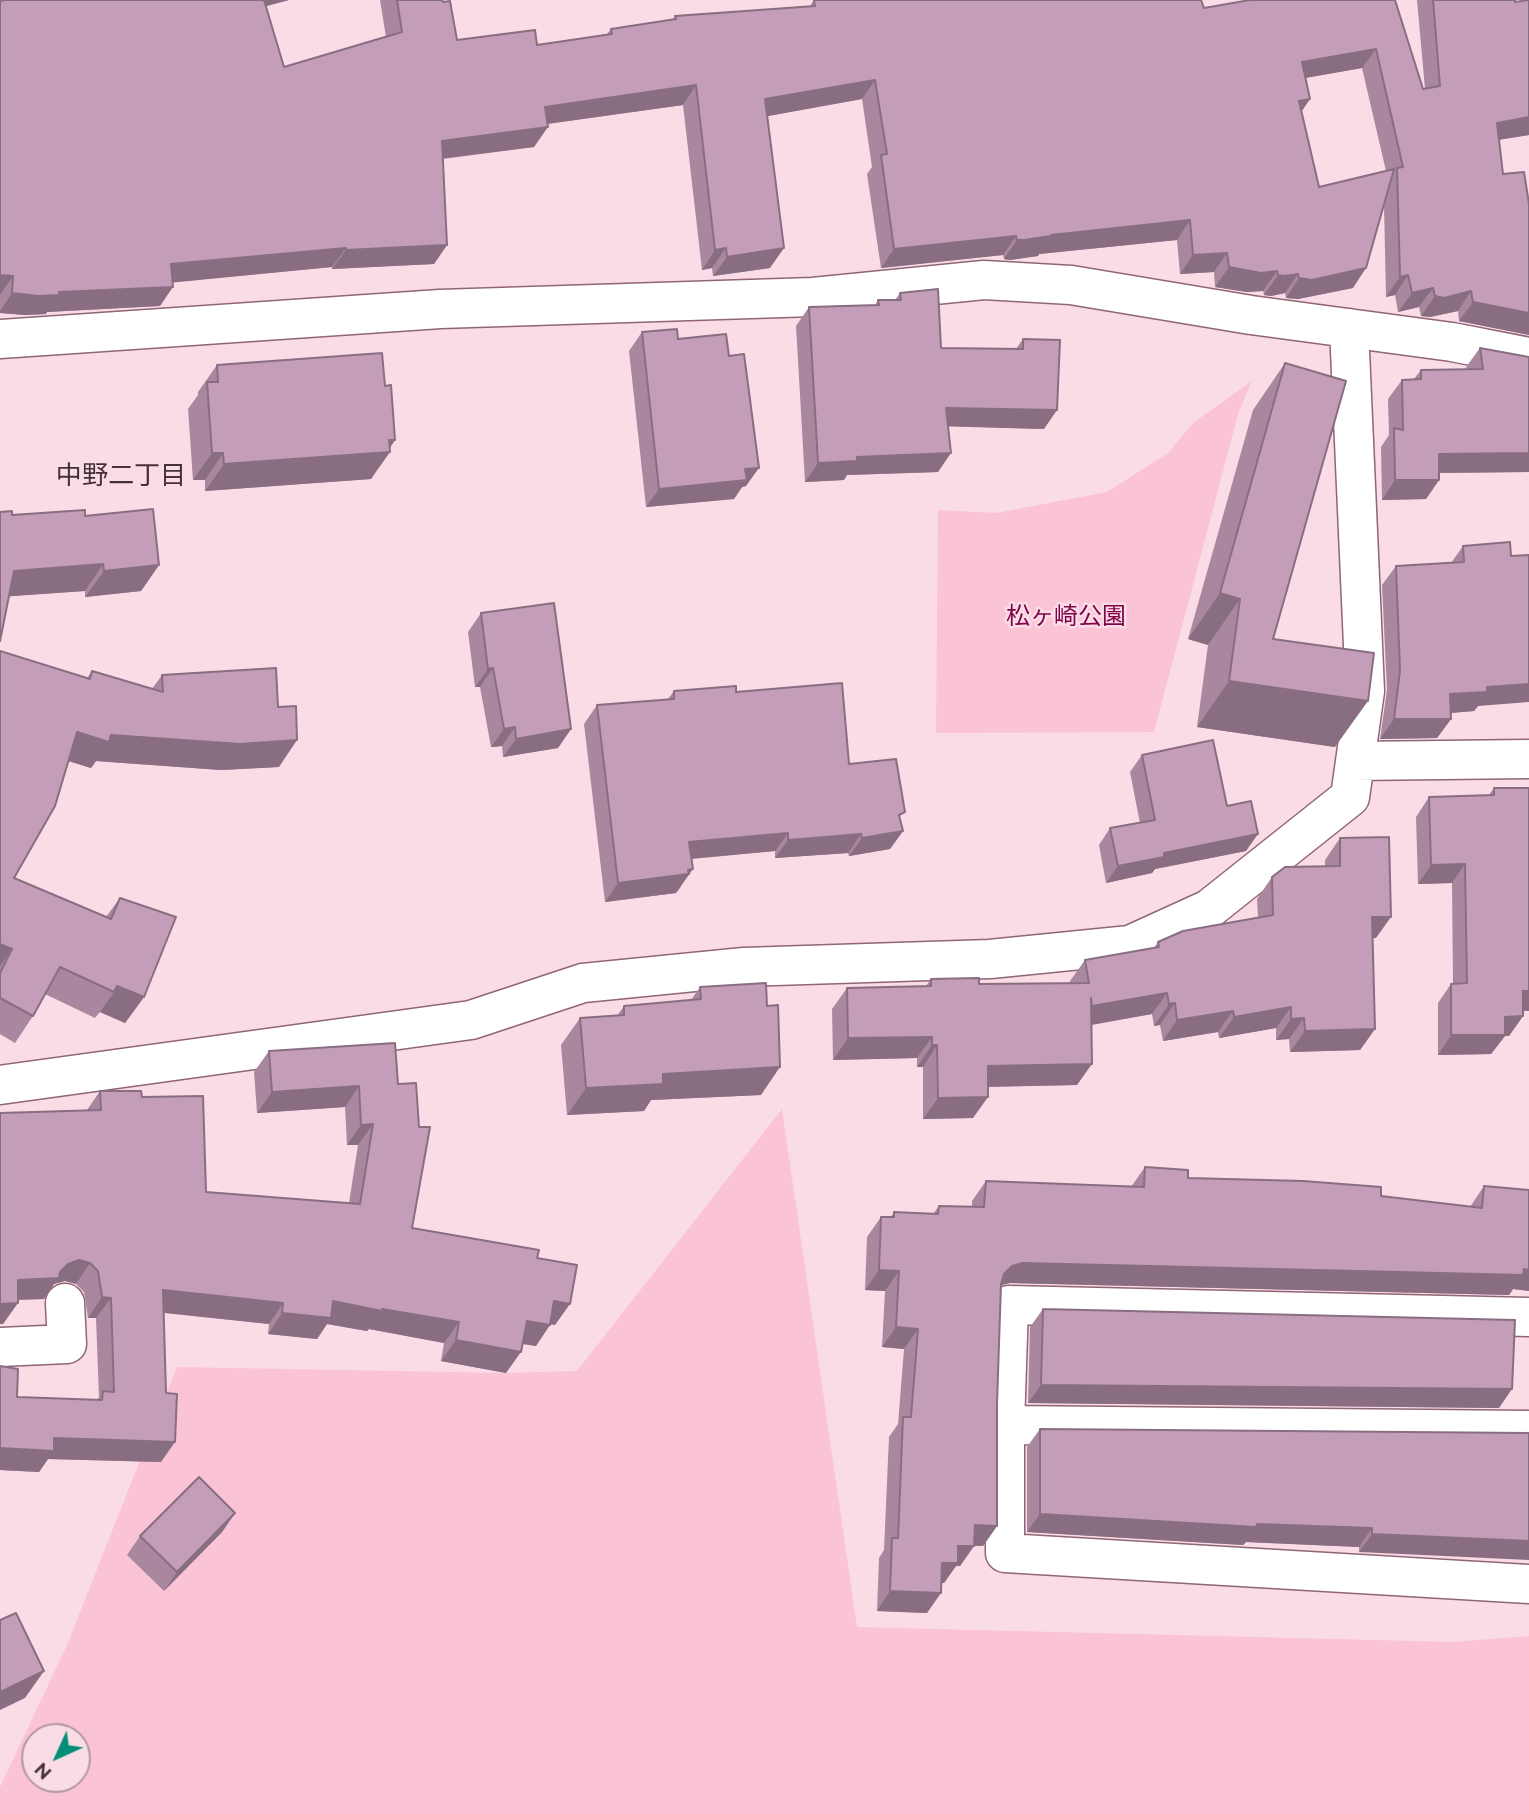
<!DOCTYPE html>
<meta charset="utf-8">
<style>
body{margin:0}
#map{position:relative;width:1529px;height:1814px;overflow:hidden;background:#fadce6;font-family:Raleway,sans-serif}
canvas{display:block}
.north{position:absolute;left:21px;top:1723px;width:70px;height:70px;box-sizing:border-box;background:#fadce6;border:2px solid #b298a1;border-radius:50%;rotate:225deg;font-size:19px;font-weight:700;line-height:28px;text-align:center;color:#453239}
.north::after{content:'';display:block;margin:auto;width:24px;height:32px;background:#018f78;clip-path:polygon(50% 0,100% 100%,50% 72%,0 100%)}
</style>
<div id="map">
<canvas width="1529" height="1814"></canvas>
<div class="north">N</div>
</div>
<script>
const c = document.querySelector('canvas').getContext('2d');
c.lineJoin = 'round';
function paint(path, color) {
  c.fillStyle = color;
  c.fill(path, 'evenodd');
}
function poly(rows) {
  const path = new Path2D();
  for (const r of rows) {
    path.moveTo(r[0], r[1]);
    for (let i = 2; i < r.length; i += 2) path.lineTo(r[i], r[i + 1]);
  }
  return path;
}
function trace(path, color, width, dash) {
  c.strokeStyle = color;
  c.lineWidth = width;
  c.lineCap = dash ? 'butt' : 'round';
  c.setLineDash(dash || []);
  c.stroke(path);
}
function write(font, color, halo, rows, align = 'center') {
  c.font = font + ' Raleway,"Noto Sans JP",sans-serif';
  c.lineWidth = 5;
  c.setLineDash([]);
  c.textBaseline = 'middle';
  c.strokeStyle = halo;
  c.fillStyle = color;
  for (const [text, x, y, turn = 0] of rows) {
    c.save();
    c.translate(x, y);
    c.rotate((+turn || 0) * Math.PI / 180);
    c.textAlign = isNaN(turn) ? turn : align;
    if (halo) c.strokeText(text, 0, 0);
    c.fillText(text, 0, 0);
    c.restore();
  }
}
paint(poly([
 [1252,381,1239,411,1154,732,936,733,938,510,996,513,1107,492,1168,453,1193,423],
 [782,1109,857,1627,1454,1642,1529,1636,1529,1814,0,1814,0,1787,67,1645,177,1367,506,1373,577,1371],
 [35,1737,77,1737,77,1779,35,1779]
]), '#fbc3d6');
const minor = poly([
 [0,339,440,309,813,297,984,280,1071,285,1251,315,1452,342,1529,357],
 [1355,761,1529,759],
 [0,1085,471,1020,583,983,744,967,990,959,1130,945,1209,909,1350,797,1365,691,1349,328],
 [1529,1317,1009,1305,1005,1425,1005,1553,1529,1584],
 [0,1347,67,1344,65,1303],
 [1005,1425,1529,1430]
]);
trace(minor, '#906574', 41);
trace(minor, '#fff', 38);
paint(poly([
 [5,0,289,0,266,6,284,67,386,37,380,0,442,0,457,40,537,45,607,34,611,29,673,20,675,16,810,6,814,0,1204,8,1395,0,1423,89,1425,89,1417,0,1515,0,1529,135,1499,140,1503,174,1529,204,1529,335,1459,321,1458,311,1430,317,1421,316,1419,307,1398,312,1395,295,1386,297,1384,205,1353,288,1298,299,1286,298,1285,293,1271,296,1264,295,1263,291,1247,292,1215,287,1214,272,1180,274,1177,240,1039,254,1038,256,1010,260,1004,259,1003,255,881,268,867,174,872,167,862,99,767,116,770,268,713,276,712,268,702,270,683,105,547,124,534,147,443,159,447,245,434,264,332,269,332,267,173,282,160,306,47,312,46,314,25,315,0,313,0,1],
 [1362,68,1386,171,1319,187,1301,112,1310,99,1305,78],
 [900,293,941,348,1016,349,1023,339,1044,429,948,426,938,472,847,475,844,480,805,482,796,326,809,307,875,305,878,300,895,300],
 [642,332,678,339,746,486,742,487,734,499,646,507,629,351],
 [1480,348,1529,357,1529,472,1439,473,1439,480,1426,499,1382,500,1381,447,1389,435,1388,399,1402,380,1414,379,1421,370,1467,370,1466,367],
 [1285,363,1273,639,1335,747,1197,727,1208,645,1188,639,1253,410],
 [217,365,385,386,395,440,371,479,205,491,205,480,193,480,188,409,198,395,198,392],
 [12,515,85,516,159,565,141,591,85,597,85,591,9,596],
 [1463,546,1511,556,1478,706,1474,711,1451,713,1451,719,1437,738,1380,739,1387,690,1382,585,1396,566,1451,563],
 [481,613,571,729,558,748,503,757,502,746,491,747,480,687,475,687,468,632],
 [0,651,87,678,92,671,152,689,162,675,279,767,221,770,96,761,91,768,68,761,14,878,106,917,120,898,144,997,125,1023,100,1012,95,1018,45,994,33,1016,15,1043,0,1034],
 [674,691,736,692,849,764,900,819,903,831,890,849,849,856,848,853,775,858,775,851,692,859,680,888,676,893,605,902,584,724,597,705,668,699],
 [1142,755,1227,806,1246,851,1155,869,1152,873,1106,883,1099,845,1110,828,1140,823,1130,772],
 [1494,788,1529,1011,1523,1010,1523,1016,1509,1036,1505,1036,1491,1054,1438,1055,1438,1003,1451,984,1453,984,1452,883,1418,884,1416,817,1429,797,1489,795],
 [1340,838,1376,938,1372,938,1375,1029,1360,1050,1290,1052,1289,1039,1276,1040,1276,1028,1219,1038,1218,1032,1163,1041,1160,1025,1154,1026,1152,1014,1092,1025,1077,1085,988,1087,973,1118,923,1119,923,1067,917,1067,917,1058,833,1060,832,1009,847,988,926,986,931,979,979,984,1070,983,1070,981,1085,960,1154,948,1158,942,1258,917,1257,899,1272,877,1325,866,1325,860],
 [700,987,761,1095,651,1100,644,1111,567,1115,561,1045,580,1018,617,1016,624,1006,691,1000],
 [269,1051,398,1084,412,1228,537,1258,555,1325,550,1324,536,1346,522,1344,506,1373,441,1361,444,1343,369,1329,367,1331,327,1324,317,1339,268,1334,269,1324,164,1313,161,1462,48,1459,39,1472,0,1470,0,1366,17,1397,97,1400,99,1397,96,1318,88,1318,84,1292,76,1284,65,1281,54,1284,44,1299,18,1300,3,1324,0,1324,0,1113,87,1110,100,1091,142,1097,206,1192,349,1203,358,1145,347,1145,345,1107,257,1113,254,1072],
 [1145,1167,1188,1178,1381,1196,1470,1207,1484,1186,1529,1190,1529,1291,1513,1289,1509,1295,1010,1283,1001,1285,997,1404,997,1526,983,1546,974,1546,960,1566,956,1566,944,1583,941,1583,927,1613,877,1611,879,1558,884,1550,889,1437,898,1424,904,1349,882,1347,885,1291,865,1290,867,1237,881,1217,891,1217,894,1212,933,1214,939,1206,972,1207,972,1201,986,1181,1131,1187],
 [1043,1309,1499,1408,1028,1403,1030,1327],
 [1040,1429,1529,1433,1359,1552,1359,1547,1246,1542,1243,1545,1027,1532,1027,1447],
 [235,1513,222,1532,164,1591,127,1555,140,1536]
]), '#a9879f');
paint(poly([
 [255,0,289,0,248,11],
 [1376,49,1362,68,1288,81,1302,62],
 [875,80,862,99,752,119,765,99],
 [696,85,683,105,532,126,545,107],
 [1310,99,1297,118,1299,101],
 [1529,117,1529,135,1483,142,1497,123],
 [548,127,534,147,429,160,442,141],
 [1190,220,1177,240,1039,254,1038,256,1010,260,1004,259,1017,240,1051,235],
 [1016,236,1003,255,881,268,894,249],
 [447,245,434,264,332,269,346,250],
 [346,248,332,267,158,284,171,264],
 [726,248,712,268,702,270,715,250],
 [784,248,770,268,713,276,727,257],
 [1227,253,1214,272,1180,274,1193,255],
 [1229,267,1277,271,1263,291,1247,292,1215,287],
 [1366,268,1353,288,1298,299,1286,298,1299,278],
 [1298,274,1285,293,1271,296,1264,295,1278,275],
 [0,275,13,276,0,295],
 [1408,275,1395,295,1386,297,1400,277],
 [173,287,160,306,47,312,46,314,25,315,0,313,0,311,12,293,59,292],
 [1433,288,1419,307,1398,312,1412,293],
 [1471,291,1458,311,1430,317,1421,316,1435,296],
 [1473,302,1529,313,1529,335,1459,321],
 [946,408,1057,410,1044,429,933,426],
 [395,440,386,452,390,452,371,479,205,491,224,464],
 [212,453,223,453,205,480,193,480],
 [951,453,938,472,847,475,844,480,805,482,818,463,857,457],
 [1529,453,1529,472,1425,473,1439,454],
 [759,468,746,486,742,487,734,499,646,507,659,489,745,469],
 [1395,480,1439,480,1426,499,1382,500],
 [103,564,85,591,0,597,14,571],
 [159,565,141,591,85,597,104,571],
 [1220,593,1240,599,1208,645,1188,639],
 [493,668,480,687,475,687,488,669],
 [1229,681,1368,701,1335,747,1197,727],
 [1529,684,1529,702,1478,706,1474,711,1437,714,1450,694,1487,687],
 [1394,719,1451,719,1437,738,1380,739],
 [515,727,502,746,491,747,504,729],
 [571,729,558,748,503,757,516,739],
 [77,732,111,735,297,740,279,767,221,770,96,761,91,768,59,758],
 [903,831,890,849,849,856,862,838],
 [788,833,775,851,676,860,689,842],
 [861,834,848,853,775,858,788,840],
 [1258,834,1246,851,1155,869,1152,873,1106,883,1118,866,1164,853],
 [1465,864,1452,883,1418,884,1431,865],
 [693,869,676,893,605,902,618,883],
 [1372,917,1391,917,1376,938,1357,939],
 [0,944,12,949,0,966],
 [117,986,144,997,125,1023,100,1012,114,992],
 [1523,991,1529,991,1529,1011,1509,1010],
 [1167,993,1152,1014,1078,1027,1092,1006],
 [1175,1003,1160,1025,1154,1026,1169,1004],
 [1291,1007,1276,1028,1219,1038,1234,1017],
 [1233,1011,1218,1032,1163,1041,1177,1020],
 [1523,1016,1509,1036,1505,1036,1491,1054,1438,1055,1451,1035,1505,1017],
 [1304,1018,1289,1039,1276,1040,1291,1019],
 [1375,1029,1360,1050,1290,1052,1305,1031],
 [932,1037,917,1058,833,1060,848,1038],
 [932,1045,937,1045,923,1067,917,1067],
 [1092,1064,1077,1085,973,1087,988,1066],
 [780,1067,761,1095,651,1100,644,1111,567,1115,586,1088,663,1074],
 [359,1086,345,1107,257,1113,272,1092],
 [988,1097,973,1118,923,1119,938,1098],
 [373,1124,358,1145,347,1145,361,1125],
 [79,1260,90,1263,76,1284,65,1281,54,1284,44,1299,3,1300,18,1280,60,1272,68,1264],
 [1023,1263,1524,1269,1529,1270,1529,1291,1513,1289,1509,1295,1010,1283,998,1286,1004,1274,1012,1266],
 [879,1270,899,1271,885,1291,865,1290],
 [163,1290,283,1303,269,1324,148,1311],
 [102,1297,111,1298,96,1318,88,1318],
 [333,1301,382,1309,459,1322,444,1343,369,1329,367,1331,327,1324,317,1339,268,1334,282,1313],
 [554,1301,570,1304,555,1325,540,1322],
 [18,1303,3,1324,0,1324,0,1304],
 [527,1321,550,1325,536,1346,512,1342],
 [896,1327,918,1329,904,1349,882,1347],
 [456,1340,521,1352,506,1373,441,1361],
 [1041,1385,1512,1389,1499,1408,1028,1403],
 [54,1438,175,1442,161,1462,48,1459,39,1472,0,1470,0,1448],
 [235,1513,222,1532,164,1591,177,1572],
 [1040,1514,1372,1528,1359,1547,1246,1542,1243,1545,1027,1532],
 [975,1525,997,1526,983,1546,961,1545],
 [1372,1534,1529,1541,1529,1560,1359,1552],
 [958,1546,974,1546,960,1566,956,1566,944,1583,928,1582,942,1563],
 [890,1591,941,1593,927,1613,877,1611],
 [44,1671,25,1698,0,1710,0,1692]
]), '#896e82');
const building = poly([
 [5,0,264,0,284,67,402,32,397,0,442,0,443,2,450,1,457,40,535,30,537,45,612,34,611,29,676,19,675,16,815,6,814,0,1201,0,1204,8,1250,0,1395,0,1423,89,1440,86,1433,0,1515,0,1515,2,1529,0,1529,117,1497,123,1503,174,1524,172,1529,204,1529,313,1473,302,1471,291,1444,298,1435,296,1433,288,1412,293,1408,275,1400,277,1397,168,1403,167,1376,49,1302,62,1310,99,1299,101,1319,187,1394,169,1366,268,1312,280,1299,278,1298,274,1285,276,1278,275,1277,271,1261,273,1229,267,1227,253,1193,255,1190,220,1051,235,1051,236,1024,240,1017,240,1016,236,894,249,881,155,887,154,875,80,765,99,784,248,727,257,726,248,715,250,696,85,545,107,548,127,442,141,447,245,346,250,346,248,171,264,173,287,59,292,59,295,39,296,12,293,13,276,0,275,0,1,5,0],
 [938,289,941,348,1023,349,1023,339,1060,340,1057,410,946,408,951,453,857,457,857,461,818,463,809,307,879,305,878,300,901,300,900,293,938,289],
 [677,329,678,339,726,334,729,356,744,354,759,468,745,469,747,480,659,489,642,332,677,329],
 [1480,348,1529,357,1529,453,1439,454,1439,480,1395,480,1394,428,1403,430,1402,380,1421,379,1421,370,1483,369,1480,348],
 [382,353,385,386,391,385,395,440,389,440,390,452,224,464,223,453,212,453,207,382,218,382,217,365,382,353],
 [1285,363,1346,381,1273,639,1374,653,1368,701,1229,681,1240,599,1220,593,1285,363],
 [153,509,159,565,104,571,103,564,14,571,0,641,0,512,12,511,12,515,85,510,85,516,153,509],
 [1510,542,1511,556,1529,555,1529,684,1487,687,1487,692,1450,694,1451,719,1394,719,1400,671,1396,566,1464,562,1463,546,1510,542],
 [554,603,571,729,516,739,515,727,504,729,493,668,488,669,481,613,554,603],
 [0,651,90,679,92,671,163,692,162,675,276,668,278,707,296,706,297,740,240,744,111,735,109,742,77,732,55,806,14,878,111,919,120,898,176,917,144,997,117,986,114,992,60,967,33,1016,0,998,0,973,12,949,0,944,0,651],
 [842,683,849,764,896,759,905,812,899,815,903,831,862,838,861,834,788,840,788,833,689,842,693,869,688,870,689,874,618,883,597,705,674,699,674,691,736,686,736,692,842,683],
 [1213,740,1227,806,1251,801,1258,834,1164,853,1164,857,1118,866,1110,828,1155,820,1142,755,1213,740],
 [1494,788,1529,788,1529,991,1523,991,1523,1016,1505,1017,1505,1035,1451,1035,1451,984,1467,983,1465,864,1431,865,1429,797,1494,795,1494,788],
 [1389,837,1391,917,1372,917,1375,1029,1305,1031,1304,1018,1291,1019,1291,1007,1234,1017,1233,1011,1177,1020,1175,1003,1169,1004,1167,993,1092,1006,1091,998,1092,1064,988,1066,988,1097,938,1098,937,1045,932,1045,932,1037,848,1038,847,988,931,986,931,979,979,978,979,984,1089,983,1085,960,1159,947,1158,942,1183,931,1273,915,1272,877,1285,867,1340,866,1340,838,1389,837],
 [766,983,767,1006,778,1005,780,1067,663,1074,663,1084,586,1088,580,1018,624,1015,624,1006,701,999,700,987,766,983],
 [395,1043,398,1084,416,1083,419,1127,430,1127,412,1228,539,1250,537,1258,577,1265,570,1304,554,1301,550,1325,527,1321,521,1352,456,1340,459,1322,382,1309,382,1311,333,1301,331,1318,282,1313,283,1303,163,1290,166,1393,177,1394,175,1442,54,1438,54,1451,0,1448,0,1366,18,1369,17,1397,102,1400,103,1391,114,1392,111,1298,102,1297,98,1271,90,1263,79,1260,68,1264,60,1272,59,1278,18,1280,18,1303,0,1304,0,1113,101,1110,100,1091,141,1091,142,1097,203,1096,206,1192,360,1204,373,1124,361,1125,359,1086,272,1092,269,1051,395,1043],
 [1145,1167,1188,1170,1188,1178,1303,1181,1381,1187,1381,1196,1482,1208,1484,1186,1529,1190,1529,1270,1524,1269,1523,1275,1023,1263,1012,1266,1004,1274,1001,1284,997,1404,997,1526,975,1525,974,1546,958,1546,958,1563,942,1563,941,1593,890,1591,892,1538,898,1538,903,1417,911,1417,918,1329,896,1327,899,1271,879,1270,881,1217,894,1217,894,1212,938,1214,939,1206,984,1207,986,1181,1144,1187,1145,1167],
 [1043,1309,1515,1320,1512,1389,1041,1385,1043,1309],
 [1040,1429,1529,1433,1529,1541,1372,1534,1372,1528,1257,1524,1256,1527,1040,1514,1040,1429],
 [199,1477,235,1513,177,1572,140,1536,199,1477],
 [16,1613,44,1671,0,1692,0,1620,16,1613]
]);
paint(building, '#c49db9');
trace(building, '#896e82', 2);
write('24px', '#7f0147', '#fadce6', [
 ["松ヶ崎公園",1066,617]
]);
write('26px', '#453239', '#fadce6', [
 ["中野二丁目",121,476]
]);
</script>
